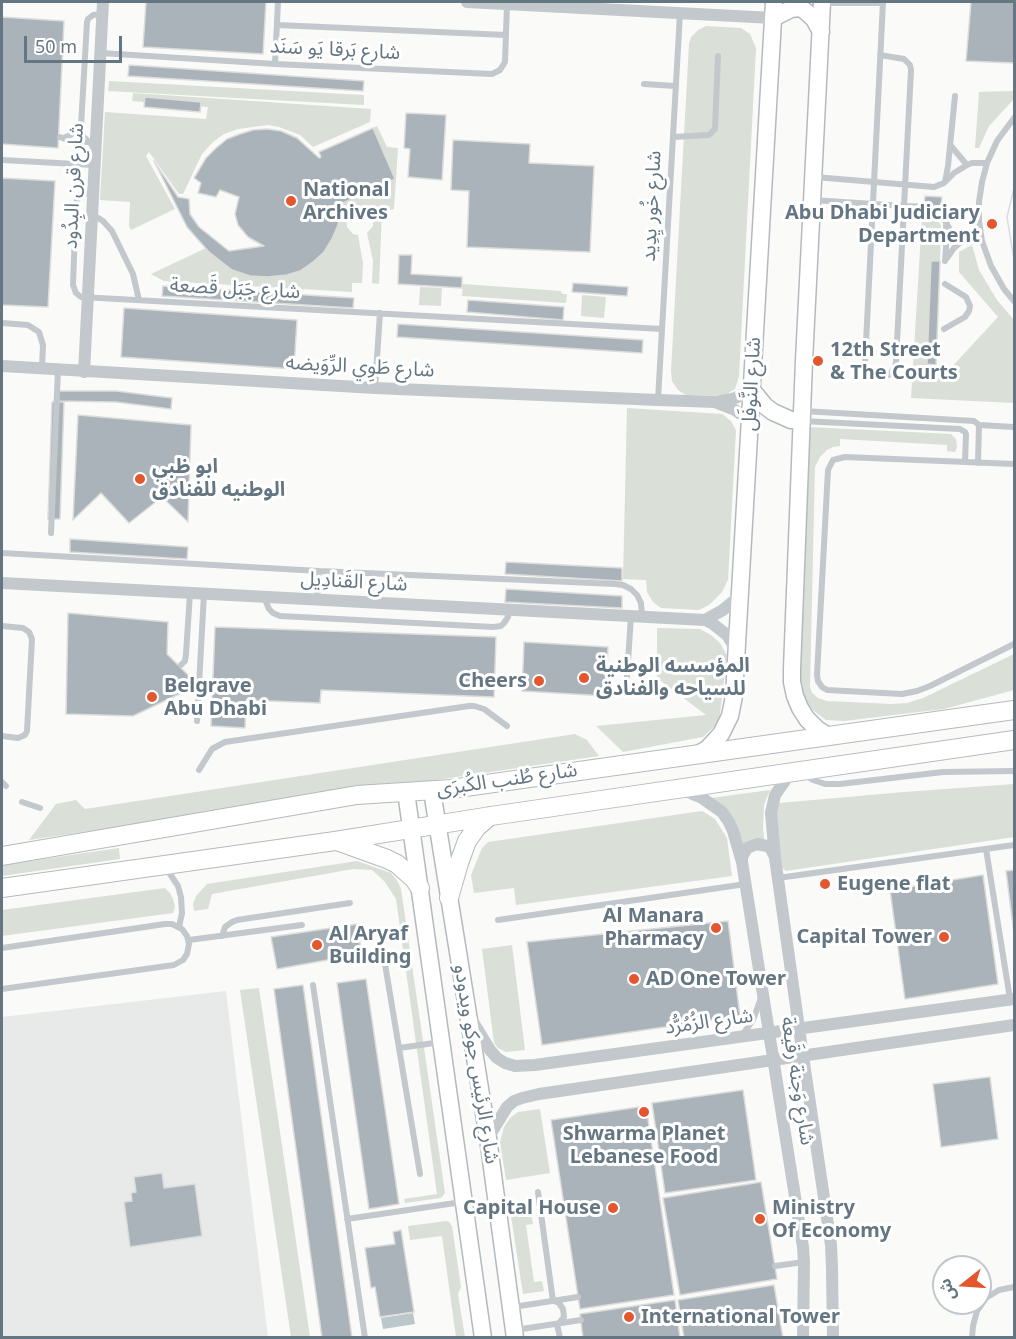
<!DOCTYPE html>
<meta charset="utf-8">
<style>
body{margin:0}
#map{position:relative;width:1016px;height:1339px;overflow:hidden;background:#fafaf8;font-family:"Noto Sans","Noto Sans Arabic",sans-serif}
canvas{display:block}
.frame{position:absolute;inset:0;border:3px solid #657683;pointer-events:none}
.north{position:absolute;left:932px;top:1255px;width:60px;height:60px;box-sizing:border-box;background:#fff;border:2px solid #c1c8cd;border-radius:50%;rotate:253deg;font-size:16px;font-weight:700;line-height:24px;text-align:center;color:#657683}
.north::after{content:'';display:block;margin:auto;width:21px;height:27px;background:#e4572e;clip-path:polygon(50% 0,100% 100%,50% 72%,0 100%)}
.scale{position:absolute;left:24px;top:36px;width:98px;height:27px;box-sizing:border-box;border:3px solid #657683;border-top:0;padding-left:8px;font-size:18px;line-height:21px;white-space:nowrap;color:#657683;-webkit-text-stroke:4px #fff;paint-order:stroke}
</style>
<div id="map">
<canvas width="1016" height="1339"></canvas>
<div class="frame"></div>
<div class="north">ش</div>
<div class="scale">50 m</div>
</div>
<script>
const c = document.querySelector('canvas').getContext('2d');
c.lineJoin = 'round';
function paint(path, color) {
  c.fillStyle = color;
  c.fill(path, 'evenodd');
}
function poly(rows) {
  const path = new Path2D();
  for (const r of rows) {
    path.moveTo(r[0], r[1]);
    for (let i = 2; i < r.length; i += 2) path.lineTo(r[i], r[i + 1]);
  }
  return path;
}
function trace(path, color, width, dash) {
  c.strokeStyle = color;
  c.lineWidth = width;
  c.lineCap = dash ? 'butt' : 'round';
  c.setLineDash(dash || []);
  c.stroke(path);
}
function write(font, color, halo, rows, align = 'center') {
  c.font = font + ' "Noto Sans","Noto Sans Arabic",sans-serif';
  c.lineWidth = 6;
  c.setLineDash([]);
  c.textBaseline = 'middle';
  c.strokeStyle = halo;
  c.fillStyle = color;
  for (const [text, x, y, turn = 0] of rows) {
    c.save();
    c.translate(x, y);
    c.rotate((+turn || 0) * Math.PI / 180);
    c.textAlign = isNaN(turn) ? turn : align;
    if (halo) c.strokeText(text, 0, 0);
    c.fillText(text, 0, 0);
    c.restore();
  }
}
paint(poly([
 [226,991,268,1337,2,1337,2,1017]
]), '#e8e9e9');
paint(poly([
 [706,26,741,28,750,34,756,48,739,376,735,389,723,396,686,395,678,390,672,381,671,371,689,44,691,37,698,30],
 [109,81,364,95,364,105,108,91],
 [1014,91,1014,99,989,126,979,148,975,148,979,92],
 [133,93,371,109,370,122,313,147,300,135,279,127,268,125,238,129,224,134,213,142,202,154,183,194,179,194,149,152,146,156,175,209,131,230,129,226,130,202,100,200,105,112,206,119,208,107,132,101],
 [377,126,387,147,398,148,394,209,382,212,379,284,372,283,373,261,367,233,373,226,373,217,368,210,359,207,351,210,346,218,347,227,353,234,358,235,363,263,362,283,352,283,352,292,164,281,151,274,206,248,232,270,250,276,268,277,287,275,300,271,313,262,324,252,332,239,338,225,341,204,394,179,373,128],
 [922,217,936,217,941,226,940,261,931,261,927,364,936,365,936,371,948,371,998,317,959,272,959,252,972,245,979,270,997,300,1014,320,1014,403,911,398],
 [463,284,561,291,562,294,567,294,566,303,462,296],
 [420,287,442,288,441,306,419,305],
 [582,295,606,297,604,318,581,316],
 [627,408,722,414,731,421,736,430,728,580,722,592,709,605,699,610,661,608,653,602,647,592,646,580,623,579],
 [808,427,951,434,956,439,957,447,955,452,947,451,947,445,840,439,840,446,833,447,827,450,820,457,815,467,810,687,812,693,818,698,827,701,892,704,907,703,923,698,1014,654,1014,690,944,709,844,721,826,720,814,711,803,698,799,685],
 [657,628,700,629,711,635,720,643,727,655,719,722,703,737,623,752,596,726,706,715,657,678],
 [575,734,587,740,599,756,29,840,56,804,76,800,85,809],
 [1014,784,1014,837,786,871,781,867,776,814,779,803,904,792],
 [770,790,764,805,763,829,765,844,741,846,711,798],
 [702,811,715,819,727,838,732,876,516,905,514,888,474,893,471,875,482,848,488,842],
 [119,848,120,859,2,876,2,865],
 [357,861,391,873,398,882,401,889,445,1193,441,1198,405,1203,404,1199,437,1194,396,899,385,882,372,870,353,869,212,894,208,909,194,911,193,904,196,896,207,884],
 [165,888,170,893,173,899,175,907,173,913,2,936,2,910],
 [512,945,525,1050,506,1052,498,1048,494,1043,482,949],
 [259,988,310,1337,291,1337,240,990],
 [540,1109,550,1173,506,1180,500,1142,504,1127,510,1118,518,1112],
 [530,1209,533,1224,526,1225,534,1282,542,1281,544,1291,523,1294,511,1216,514,1211],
 [446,1221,449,1222,452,1226,461,1287,458,1294,465,1337,456,1337,442,1236,410,1240,408,1226]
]), '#dadfd7');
paint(poly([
 [413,1313,415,1324,383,1329,381,1318]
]), '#bbc7cb');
const building = poly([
 [146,2,266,2,263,54,143,47,146,2],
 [971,2,1014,2,1014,63,966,61,971,2],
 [2,17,64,21,58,148,2,144,2,17],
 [129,65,364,81,363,91,128,76,129,65],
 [145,97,201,102,200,112,144,107,145,97],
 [406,113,446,115,442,180,408,177,410,149,404,148,406,113],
 [373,128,395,179,341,204,338,225,332,239,324,252,313,262,300,271,287,275,268,277,250,276,232,270,209,252,187,227,154,161,178,197,189,199,190,214,199,227,229,251,264,246,248,237,238,225,235,214,239,197,220,190,216,197,198,193,201,183,194,178,206,158,216,148,227,139,240,134,253,130,267,129,281,131,297,138,319,158,321,157,319,152,373,128],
 [453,140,530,144,529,163,594,166,590,252,467,247,469,191,451,190,453,140],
 [2,178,55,181,48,307,2,305,2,178],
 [1014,188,1014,260,1007,217,1014,188],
 [1014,188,1014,260,1007,217,1014,188],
 [925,196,942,197,941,206,924,205,925,196],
 [399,255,412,255,411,274,462,277,462,288,398,284,399,255],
 [931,261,940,261,936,365,927,364,931,261],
 [573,283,628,287,627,296,572,292,573,283],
 [163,286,354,298,353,308,162,296,163,286],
 [468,300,564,307,563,320,467,312,468,300],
 [124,308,297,320,294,369,121,357,124,308],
 [398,324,643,340,642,353,397,337,398,324],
 [56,391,116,391,172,398,171,409,116,402,56,401,56,391],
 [52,402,64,402,60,519,48,519,52,402],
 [78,415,191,425,188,522,162,497,129,523,101,493,73,520,78,415],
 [70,539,188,547,187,559,70,552,70,539],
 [506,562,622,568,622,581,505,574,506,562],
 [506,589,622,596,622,608,505,602,506,589],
 [68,613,168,622,167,654,198,685,133,716,66,714,68,613],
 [215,627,496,637,494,697,321,690,320,703,246,700,245,728,211,726,215,627],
 [524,642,608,647,606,696,522,691,524,642],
 [1014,870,1014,934,1006,871,1014,870],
 [983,875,998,984,905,999,890,890,983,875],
 [728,921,740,1016,542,1045,527,942,728,921],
 [358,924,361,954,277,969,271,937,358,924],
 [366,979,399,1204,369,1209,337,983,366,979],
 [303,985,352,1338,322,1338,274,989,303,985],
 [990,1077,998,1139,941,1147,933,1084,990,1077],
 [743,1090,756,1180,665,1193,652,1103,743,1090],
 [646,1106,674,1295,580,1309,551,1120,646,1106],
 [162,1173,164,1188,195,1184,202,1236,130,1247,124,1202,132,1201,131,1193,136,1192,134,1177,162,1173],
 [761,1182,777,1279,680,1295,663,1198,761,1182],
 [401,1230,414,1312,380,1317,375,1287,371,1288,365,1248,395,1244,393,1232,401,1230],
 [774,1285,783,1338,684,1338,678,1300,774,1285],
 [675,1300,680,1338,583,1338,580,1314,675,1300]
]);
paint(building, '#aab3b9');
trace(building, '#dcdcda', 1.5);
const secondary = poly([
 [822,2,804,361,792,669,792,682,795,696,800,708,807,719,817,729,828,736],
 [773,18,791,9,798,8,804,10,814,19,821,32],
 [752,390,765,406,773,412,791,420,801,421],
 [698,754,707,749,721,734,730,716,734,696,774,2],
 [432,791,488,1138,515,1338],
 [406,792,483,1338]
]);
const primary = poly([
 [337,841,387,859,397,864,414,879,420,888],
 [2,856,357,795,451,789,1014,710],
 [2,888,335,841,491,816,1014,740],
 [449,898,459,863,467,841,477,827,490,816]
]);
trace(secondary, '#b3babf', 19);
trace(primary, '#b5babe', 20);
trace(poly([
 [823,3,883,3],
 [277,25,506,35],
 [101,53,275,64,492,74,500,70,505,62,507,4],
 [880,55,904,59,910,65,911,70,896,362,895,367,889,375,878,377,869,372,865,363,883,2],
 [275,64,278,2],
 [644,84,675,86],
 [1014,118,997,141,987,163,982,182,979,202,979,221,982,241,991,266,1004,289,1014,301],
 [60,137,70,141,89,142],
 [673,137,709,135,715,129,718,56],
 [64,138,74,133,81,126],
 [90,143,83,136,81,126,87,22,88,19,93,15,102,14],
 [951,146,967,165],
 [2,160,94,165],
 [815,177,934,187,944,183,954,173,967,165,972,163,987,163],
 [945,182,948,166,955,96],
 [93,193,81,194,79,196,76,203,73,285,76,293,81,297,662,329],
 [813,200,904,206,931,207,937,209,941,213,950,230,956,236,964,239,982,241],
 [92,214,103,221,112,231,133,274,139,300],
 [947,258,954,248,964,239],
 [945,261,946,249,946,226],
 [2,323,28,325,39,332,43,345,42,368],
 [944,329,965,317,969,311,970,306,966,297,945,284],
 [375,388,380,313],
 [658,400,680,13],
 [803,411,974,421,979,425,978,463],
 [802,421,960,429,965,432,966,434,965,462],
 [979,425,1014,427],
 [1014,464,845,457,833,460,828,470,817,675,818,681,822,687,827,690,902,694,917,691,930,686,1014,644],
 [51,533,58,370],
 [2,553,319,571,615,584,623,585,631,589,637,595,641,603,642,616],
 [264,597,269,609,273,613,280,616,493,627,501,626,504,623,508,617,509,610],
 [317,599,319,571],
 [2,626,23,628,29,632,32,639,27,731,25,735,18,738,2,736],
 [181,665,185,661,186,654,190,593],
 [626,692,631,616],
 [197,721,204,594],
 [199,770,212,749,225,742,469,706,474,706,484,709,507,726],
 [803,774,813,780,825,784,840,784,943,772,1014,771],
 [2,782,6,786],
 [22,802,40,808],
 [986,849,1010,999],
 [165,870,170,874,178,886,181,897,182,913,179,927],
 [778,878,1014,845],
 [498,920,746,884],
 [222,936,225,927,232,922,237,920,350,903],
 [189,940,302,925],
 [2,948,165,924,172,924,182,929,187,936,189,944,187,954,183,960,174,965,2,989],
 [385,964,420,1174],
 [313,985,365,1338],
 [743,1034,753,1020,761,998],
 [399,1048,441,1042],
 [538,1192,553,1301],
 [347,1219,462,1202],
 [775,1266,804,1262],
 [554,1301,559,1303,563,1309,564,1317,559,1323],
 [513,1307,578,1297],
 [557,1324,560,1338],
 [515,1330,581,1320],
 [972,1338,973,1326,977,1311,986,1298,999,1290,1014,1287]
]), '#c3c8cc', 6);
trace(poly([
 [467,2,773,18],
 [2,366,375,388,658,400,716,402,735,398,752,390],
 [84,372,103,2],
 [717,403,735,410,750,421],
 [2,583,705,620,713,624,727,635,737,651],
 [705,620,723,610,740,596],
 [791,772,775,795,771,813,772,824,775,858,803,1056,831,1245,832,1268,833,1338],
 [681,789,702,798,722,812,729,822,733,831,742,862,803,1247,804,1262,803,1338],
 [742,862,742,857,747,848,757,844,767,846,771,849,775,857],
 [471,1019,490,1050,497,1058,505,1063,515,1066,535,1065,1014,999],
 [488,1138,507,1107,514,1101,522,1098,539,1094,1014,1025]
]), '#c3c8cc', 12);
trace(secondary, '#fff', 16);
trace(primary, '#fff', 18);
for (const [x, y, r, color] of [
 [291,201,6,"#e4572e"],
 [992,224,6,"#e4572e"],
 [818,361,6,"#e4572e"],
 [140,479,6,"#e4572e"],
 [584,678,6,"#e4572e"],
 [539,681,6,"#e4572e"],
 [152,697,6,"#e4572e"],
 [825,884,6,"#e4572e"],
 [716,928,6,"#e4572e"],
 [944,937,6,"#e4572e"],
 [317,945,6,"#e4572e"],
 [634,979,6,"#e4572e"],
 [644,1112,6,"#e4572e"],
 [613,1208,6,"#e4572e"],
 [760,1219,6,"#e4572e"],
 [629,1317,6,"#e4572e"]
]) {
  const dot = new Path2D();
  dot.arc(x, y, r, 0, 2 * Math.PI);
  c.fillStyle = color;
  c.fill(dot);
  trace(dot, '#fff', 2);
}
write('20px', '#657683', '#fff', [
 ["شارع بَرقا يَو سَنَد",335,50,3],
 ["شارع قرن البِدُود",74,186,-87],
 ["شارع خُور يِدِيد",652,206,-87],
 ["شارع جَبَل قَصعة",235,289,3],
 ["شارع طَوِي الرِّوَيضه",360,367,3],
 ["شارع النَّوفَل",752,384,-87],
 ["شارع القَنادِيل",354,582,3],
 ["شارع طُنب الكُبرَى",507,780,-8],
 ["شارع الزُمُرُّد",709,1022,-8],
 ["شارع الرئيس جوكو ويدودو",476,1064,81],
 ["شارع وَجنة رقَيعة",797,1081,81]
]);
write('bold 20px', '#657683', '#fff', [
 ["National",303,190],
 ["Archives",303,213],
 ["Abu Dhabi Judiciary",980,213,"right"],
 ["Department",980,236,"right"],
 ["12th Street",830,350],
 ["& The Courts",830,373],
 ["ابو ظبي",152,467],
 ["الوطنيه للفنادق",152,490],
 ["المؤسسه الوطنية",596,666],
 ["للسياحه والفنادق",596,689],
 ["Cheers",527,681,"right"],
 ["Belgrave",164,686],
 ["Abu Dhabi",164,709],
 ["Eugene flat",837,884],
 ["Al Manara",704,916,"right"],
 ["Pharmacy",704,939,"right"],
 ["Al Aryaf",329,934],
 ["Building",329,957],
 ["Capital Tower",932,937,"right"],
 ["AD One Tower",646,979],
 ["Shwarma Planet",644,1134,"center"],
 ["Lebanese Food",644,1157,"center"],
 ["Capital House",601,1208,"right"],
 ["Ministry",772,1208],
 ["Of Economy",772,1231],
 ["International Tower",641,1317]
], 'left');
</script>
